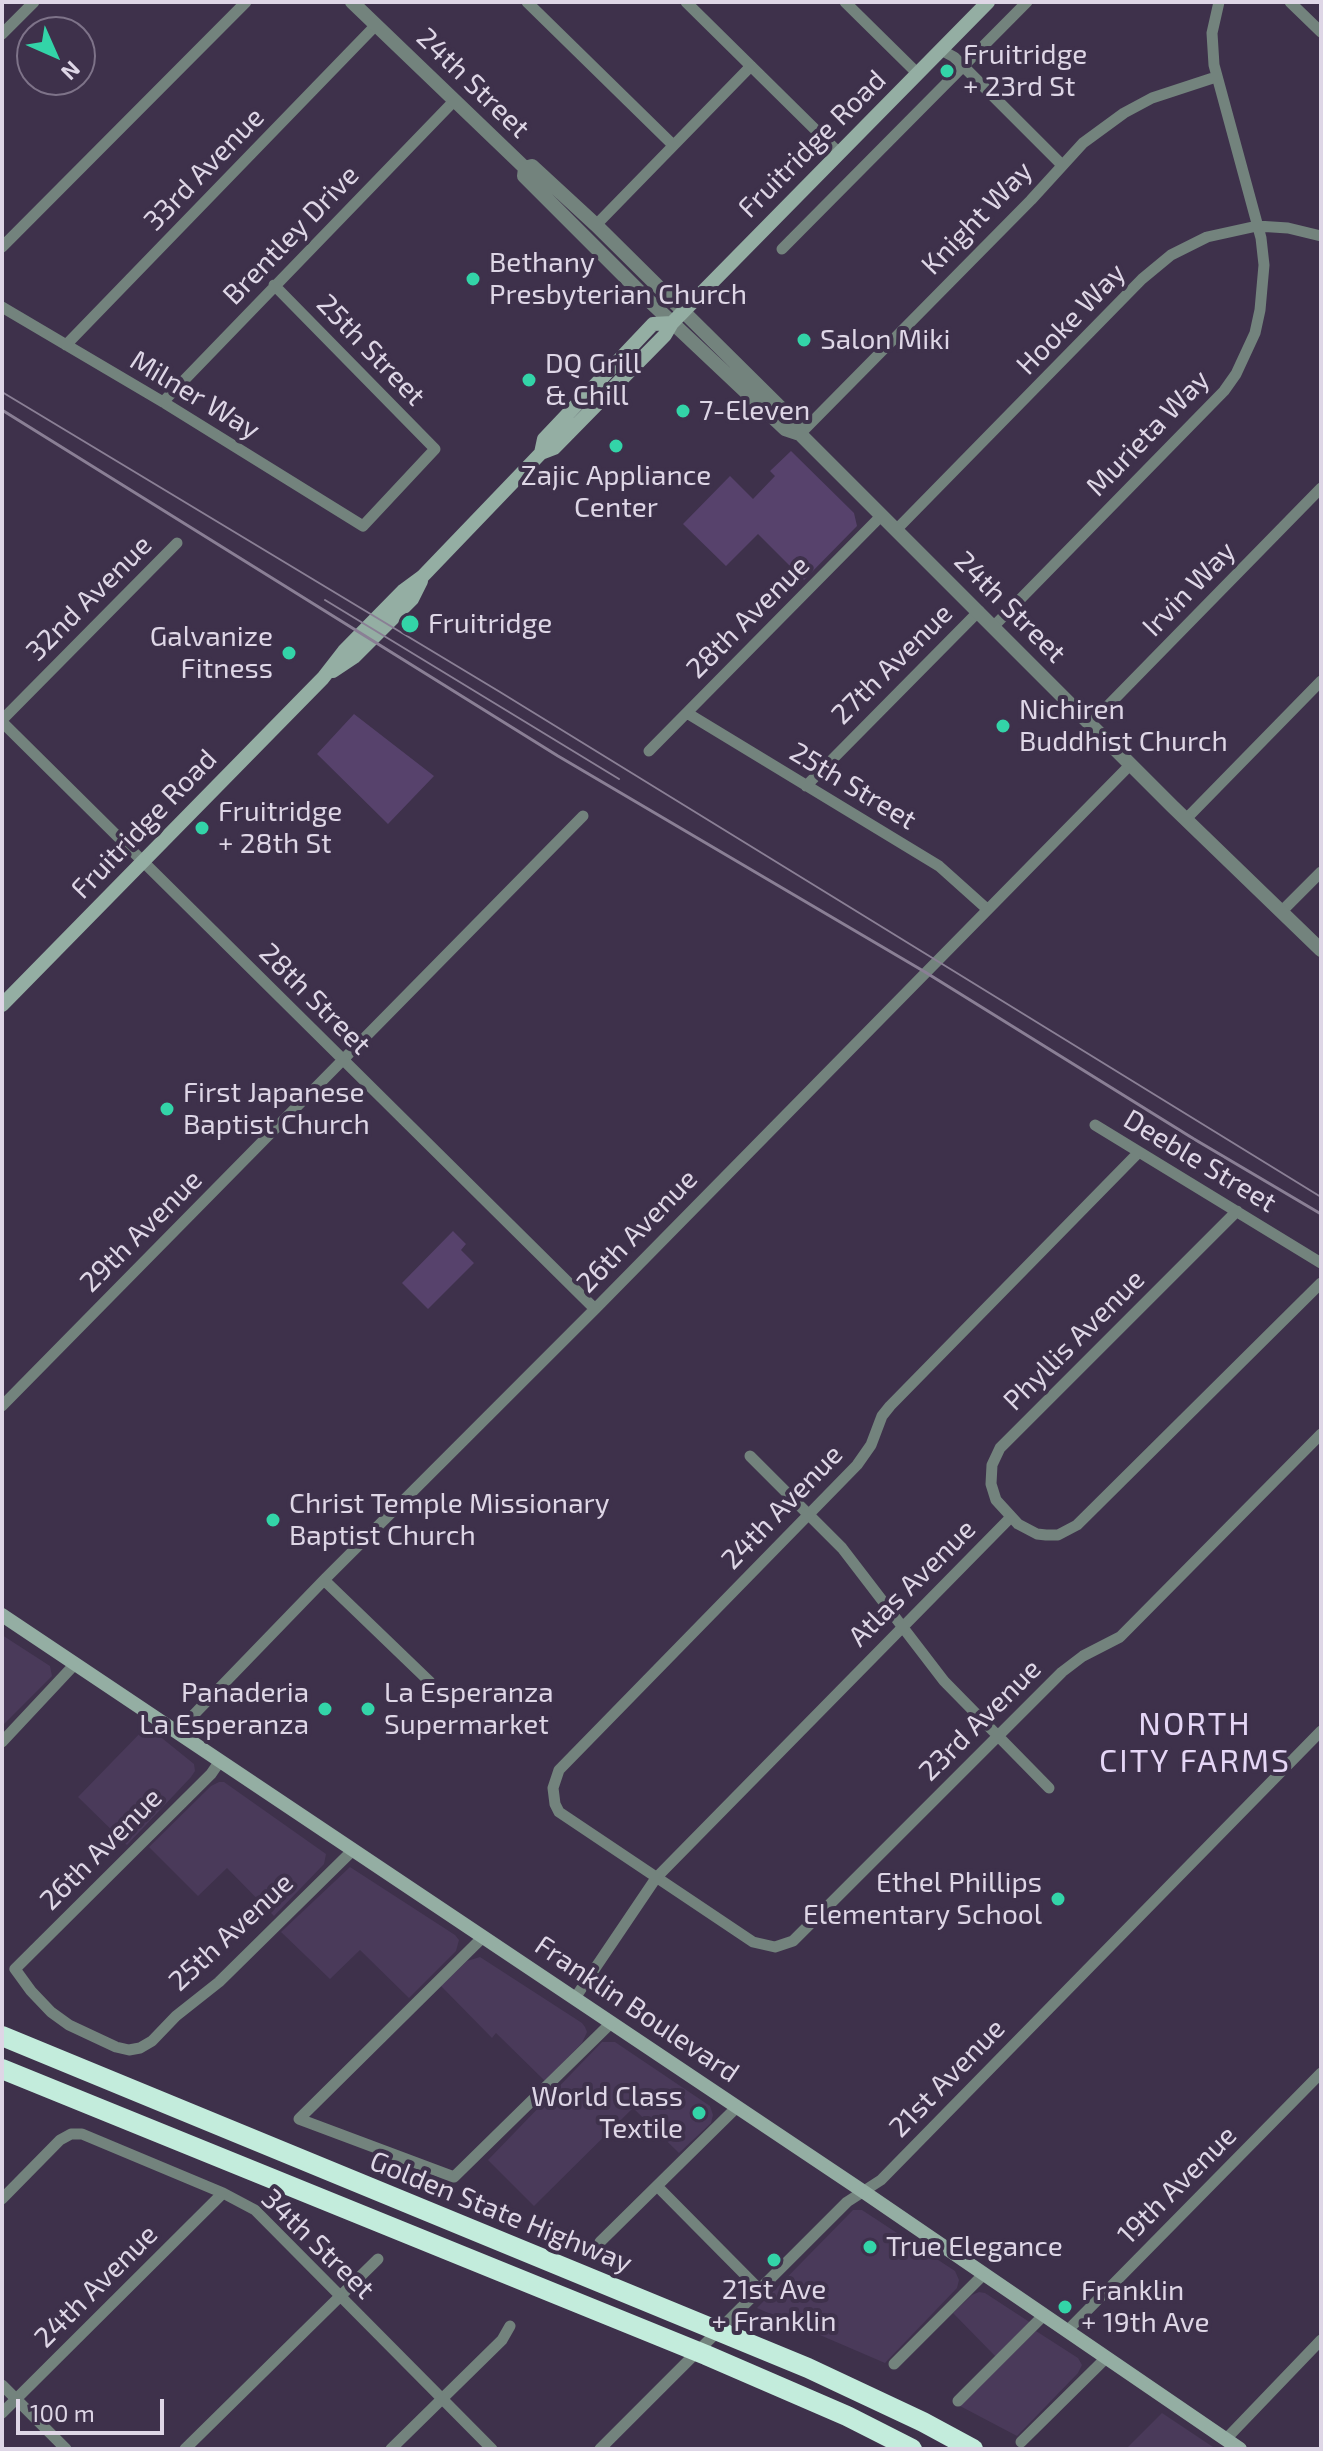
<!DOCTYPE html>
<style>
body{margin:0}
#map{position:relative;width:1323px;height:2451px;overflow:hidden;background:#3e314b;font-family:"Exo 2",sans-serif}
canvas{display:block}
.frame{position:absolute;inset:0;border:4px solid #ded6e6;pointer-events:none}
.north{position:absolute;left:16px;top:16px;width:80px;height:80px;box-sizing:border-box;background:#3e314b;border:2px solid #7e7389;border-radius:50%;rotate:135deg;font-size:22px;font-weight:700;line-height:32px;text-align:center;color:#ded6e6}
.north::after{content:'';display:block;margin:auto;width:28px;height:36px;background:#33d4a8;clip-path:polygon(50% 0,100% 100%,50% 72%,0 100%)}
.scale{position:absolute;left:16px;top:2399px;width:148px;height:36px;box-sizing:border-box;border:4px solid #ded6e6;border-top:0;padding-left:10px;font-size:24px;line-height:28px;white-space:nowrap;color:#ded6e6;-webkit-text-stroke:6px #3e314b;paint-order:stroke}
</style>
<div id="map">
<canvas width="1323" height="2451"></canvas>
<div class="frame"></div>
<div class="north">N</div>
<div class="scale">100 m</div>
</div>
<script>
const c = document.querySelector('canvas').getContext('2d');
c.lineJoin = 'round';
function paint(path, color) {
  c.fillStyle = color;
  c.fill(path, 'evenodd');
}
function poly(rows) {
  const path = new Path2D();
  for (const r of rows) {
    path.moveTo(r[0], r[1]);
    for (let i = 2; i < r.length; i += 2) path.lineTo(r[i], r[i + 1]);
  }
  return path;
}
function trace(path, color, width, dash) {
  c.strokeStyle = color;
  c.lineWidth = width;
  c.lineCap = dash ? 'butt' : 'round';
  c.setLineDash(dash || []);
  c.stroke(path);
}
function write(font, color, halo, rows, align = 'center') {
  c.font = font + ' "Exo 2",sans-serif';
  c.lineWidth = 8;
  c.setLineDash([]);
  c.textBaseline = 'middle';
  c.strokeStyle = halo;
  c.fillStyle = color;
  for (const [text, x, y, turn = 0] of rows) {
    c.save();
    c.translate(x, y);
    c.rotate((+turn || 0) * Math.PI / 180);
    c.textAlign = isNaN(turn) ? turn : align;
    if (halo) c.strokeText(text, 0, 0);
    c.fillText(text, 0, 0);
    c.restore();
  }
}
paint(poly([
 [2,1635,50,1666,52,1676,2,1726],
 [147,1726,194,1764,195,1771,191,1777,127,1845,78,1797],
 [219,1782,224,1782,326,1854,324,1864,274,1916,227,1868,198,1896,149,1847,211,1786],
 [350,1867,455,1935,459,1940,456,1951,409,1998,360,1950,330,1979,281,1932],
 [480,1957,582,2023,585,2027,587,2032,582,2043,545,2081,496,2033,492,2038,441,1986,467,1961],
 [602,2042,615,2042,710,2106,713,2115,711,2123,679,2153,633,2108,534,2206,488,2160],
 [853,2210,862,2210,955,2271,959,2280,957,2288,885,2363,757,2308],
 [979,2292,985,2293,1031,2323,996,2357,953,2313,972,2295],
 [1036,2331,1078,2358,1082,2365,1078,2373,1017,2436,960,2406],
 [1162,2413,1216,2449,1126,2449]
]), '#4a3a5a');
paint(poly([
 [791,451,854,513,857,526,804,580,758,534,726,566,683,524,730,476,753,499,775,476,770,471],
 [354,714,434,776,388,824,317,754],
 [453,1231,466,1244,461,1250,474,1263,428,1309,402,1283]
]), '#57426c');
trace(poly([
 [527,2,672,144],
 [686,2,839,153],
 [845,2,917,73],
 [1290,2,1321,32],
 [2,34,34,2],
 [941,50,954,57,1062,165],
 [596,225,751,66],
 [2,247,246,2],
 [782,249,1027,2],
 [2,307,163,402,363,526,435,449,274,285],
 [66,345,376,25],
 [163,402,454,101],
 [800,434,1031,200,1083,143,1124,113,1152,98,1216,77],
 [896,530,1142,279,1171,255,1207,237,1257,226,1288,228,1321,236],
 [993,627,1224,391,1236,374,1255,333,1260,310,1264,265,1261,238,1214,65,1212,33,1219,2],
 [687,713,939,866,987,909],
 [2,720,177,543],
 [2,722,595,1309],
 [1090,724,1321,488],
 [649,751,882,515],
 [806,786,979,611],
 [1186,819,1321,681],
 [1282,911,1321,872],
 [1095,1125,1321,1263],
 [1139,1152,890,1406,882,1416,871,1445,857,1465,559,1770,553,1788,555,1804,559,1812,753,1942,775,1947,793,1941,1062,1672,1083,1656,1120,1637,1321,1434],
 [1237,1211,1000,1448,992,1465,991,1484,996,1500,1018,1524,1037,1534,1046,1535,1058,1535,1077,1525,1321,1283],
 [2,1406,583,816],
 [750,1456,842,1548,944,1681,1049,1788],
 [324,1580,430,1682],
 [177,1732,324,1580,595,1309,1131,764],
 [2,1742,75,1664],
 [220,1761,211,1774,15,1969,31,1991,51,2012,69,2025,116,2047,129,2050,140,2048,152,2041,176,2016,219,1982,353,1850],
 [483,1937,299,2119,454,2177,611,2023],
 [575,1998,656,1878,1011,1517],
 [657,2186,761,2291],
 [2,2199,60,2140,71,2134,82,2134,223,2193,255,2210,492,2449],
 [600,2242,737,2107],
 [1067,2331,1321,2073],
 [894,2364,984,2274],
 [2,2385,66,2449],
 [958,2401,1044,2315],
 [2,2413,223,2193],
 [1226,2439,1321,2340],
 [1021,2442,1106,2358],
 [185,2449,378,2259],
 [391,2449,502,2340,510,2326],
 [600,2449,847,2202,881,2180,1321,1731]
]), '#73837d', 11);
trace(poly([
 [352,2,525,168,532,166,596,225,796,423,800,434],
 [525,168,524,176,644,296,785,429,800,434,1172,806,1321,950]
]), '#73837d', 14);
trace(poly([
 [541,453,544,439,653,324,672,323],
 [333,671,354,657,412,599,421,581],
 [2,1005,323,678,344,651,403,591,422,577,541,453,554,448,665,335,672,323,988,2],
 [2,1615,864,2192,1240,2449]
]), '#94aea3', 14);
trace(poly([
 [2,2036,808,2368,923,2422,973,2449],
 [2,2069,706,2355,847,2416,912,2449]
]), '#c3ecdc', 20);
trace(poly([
 [2,392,500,692,1321,1197],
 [325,600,619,779]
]), '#8a7f95', 2);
trace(poly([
 [2,410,558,756,925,972,1194,1139,1321,1214]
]), '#8a7f95', 3);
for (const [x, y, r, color] of [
 [947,71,8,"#33d4a8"],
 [473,279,8,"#33d4a8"],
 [804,340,8,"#33d4a8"],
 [529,380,8,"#33d4a8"],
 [683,411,8,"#33d4a8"],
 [616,446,8,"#33d4a8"],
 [410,624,10,"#33d4a8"],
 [289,653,8,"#33d4a8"],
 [1003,726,8,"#33d4a8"],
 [202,828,8,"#33d4a8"],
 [167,1109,8,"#33d4a8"],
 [273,1520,8,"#33d4a8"],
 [325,1709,8,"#33d4a8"],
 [368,1709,8,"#33d4a8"],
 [1058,1899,8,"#33d4a8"],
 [699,2113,8,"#33d4a8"],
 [870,2247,8,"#33d4a8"],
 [774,2260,8,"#33d4a8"],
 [1065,2307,8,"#33d4a8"]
]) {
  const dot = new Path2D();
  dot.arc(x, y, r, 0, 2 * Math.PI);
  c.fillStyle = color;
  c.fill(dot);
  trace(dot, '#3e314b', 3);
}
write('28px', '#ded6e6', '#3e314b', [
 ["Fruitridge",963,55],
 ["+ 23rd St",963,87],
 ["Bethany",489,263],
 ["Presbyterian Church",489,295],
 ["Salon Miki",820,340],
 ["DQ Grill",545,364],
 ["& Chill",545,396],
 ["7-Eleven",699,411],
 ["Zajic Appliance",616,476,"center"],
 ["Center",616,508,"center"],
 ["Fruitridge",428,624],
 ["Galvanize",273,637,"right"],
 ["Fitness",273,669,"right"],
 ["Nichiren",1019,710],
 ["Buddhist Church",1019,742],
 ["Fruitridge",218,812],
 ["+ 28th St",218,844],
 ["First Japanese",183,1093],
 ["Baptist Church",183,1125],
 ["Christ Temple Missionary",289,1504],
 ["Baptist Church",289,1536],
 ["Panaderia",309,1693,"right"],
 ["La Esperanza",309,1725,"right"],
 ["La Esperanza",384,1693],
 ["Supermarket",384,1725],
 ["Ethel Phillips",1042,1883,"right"],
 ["Elementary School",1042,1915,"right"],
 ["World Class",683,2097,"right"],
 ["Textile",683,2129,"right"],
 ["True Elegance",886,2247],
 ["21st Ave",774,2290,"center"],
 ["+ Franklin",774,2322,"center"],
 ["Franklin",1081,2291],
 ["+ 19th Ave",1081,2323]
], 'left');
write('28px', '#ded6e6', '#3e314b', [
 ["24th Street",473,83,44],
 ["Fruitridge Road",812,144,-45],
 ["33rd Avenue",204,169,-46],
 ["Knight Way",977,218,-46],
 ["Brentley Drive",291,235,-46],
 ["Hooke Way",1071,319,-46],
 ["25th Street",371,350,46],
 ["Milner Way",195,395,31],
 ["Murieta Way",1148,433,-46],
 ["Irvin Way",1189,589,-46],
 ["32nd Avenue",89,598,-45],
 ["24th Street",1010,607,45],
 ["28th Avenue",748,617,-45],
 ["27th Avenue",892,664,-45],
 ["25th Street",853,786,31],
 ["Fruitridge Road",144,824,-46],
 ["28th Street",315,999,45],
 ["Deeble Street",1200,1161,31],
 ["29th Avenue",141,1231,-45],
 ["26th Avenue",637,1231,-46],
 ["Phyllis Avenue",1074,1340,-45],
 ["24th Avenue",782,1507,-46],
 ["Atlas Avenue",912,1583,-45],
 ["23rd Avenue",980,1720,-45],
 ["26th Avenue",101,1849,-45],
 ["25th Avenue",231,1932,-43],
 ["Franklin Boulevard",637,2009,34],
 ["21st Avenue",947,2078,-46],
 ["19th Avenue",1177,2185,-45],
 ["Golden State Highway",501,2212,22],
 ["34th Street",318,2244,44],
 ["24th Avenue",96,2286,-45]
]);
c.letterSpacing = '2px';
write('32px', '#e5d6f6', '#3e314b', [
 ["NORTH",1195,1724],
 ["CITY FARMS",1195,1761]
]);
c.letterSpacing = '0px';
</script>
